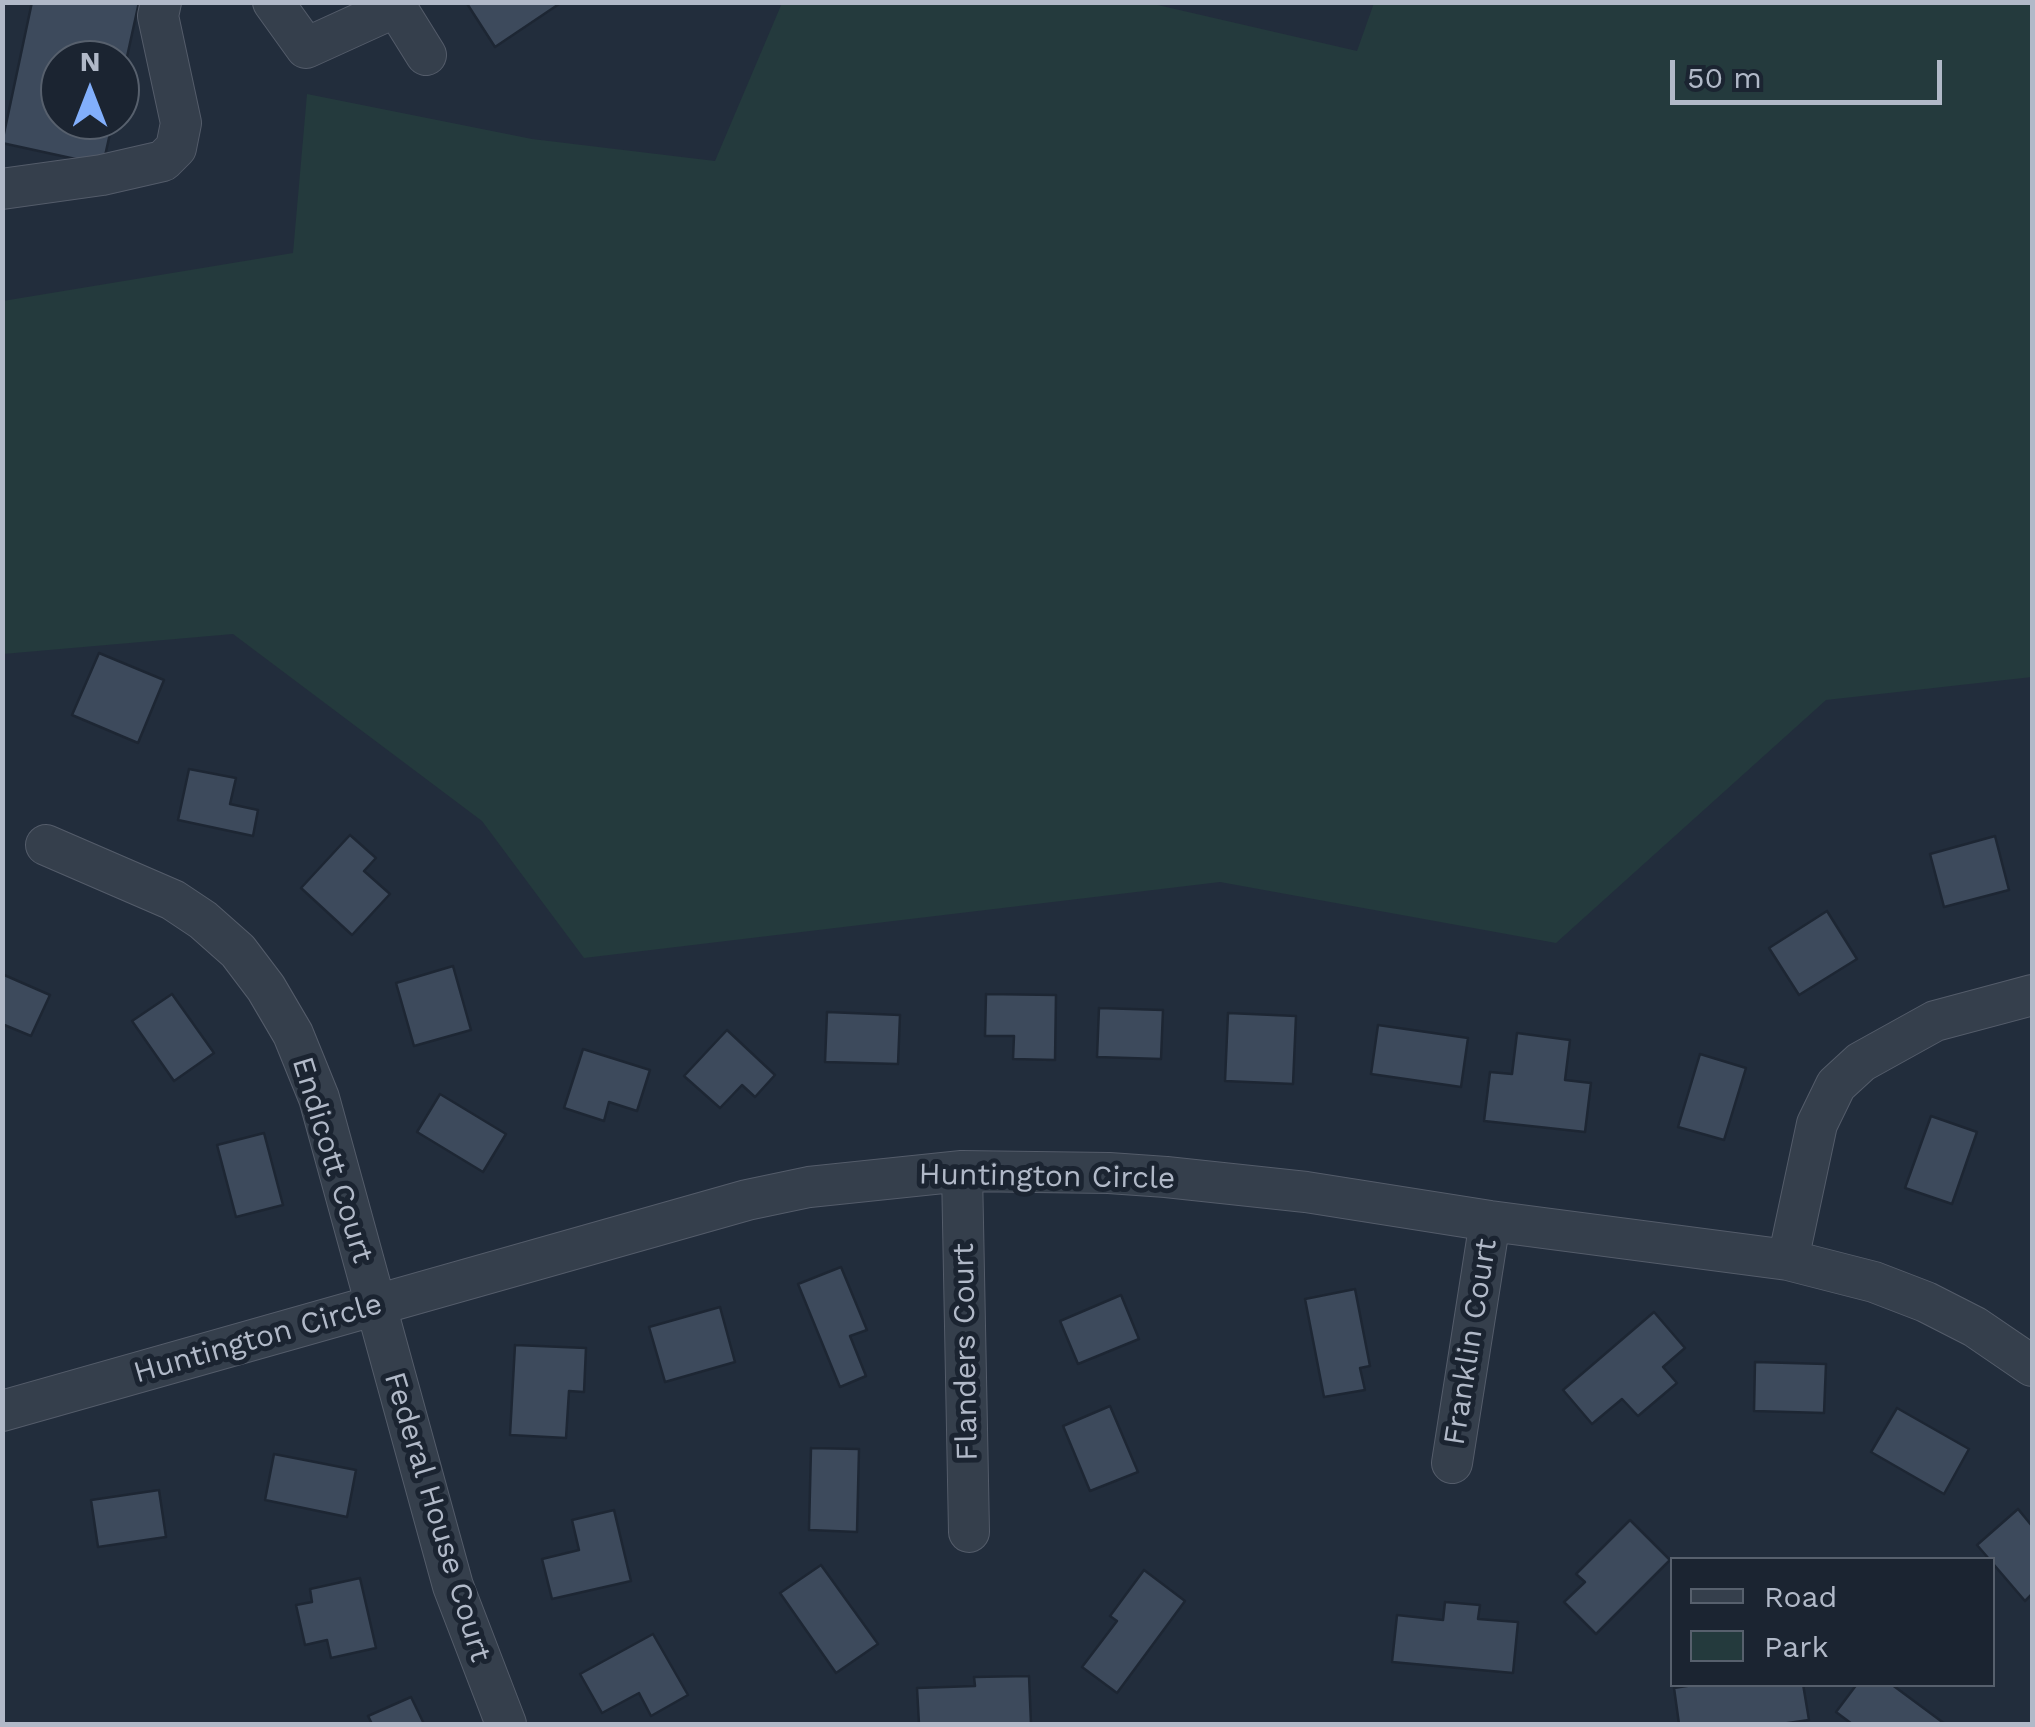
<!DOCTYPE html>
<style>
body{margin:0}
#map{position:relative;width:2035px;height:1727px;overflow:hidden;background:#222d3c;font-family:"Work Sans",sans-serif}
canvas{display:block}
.frame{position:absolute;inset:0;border:5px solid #b1b9c8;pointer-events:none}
.legend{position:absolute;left:1670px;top:1557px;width:325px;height:130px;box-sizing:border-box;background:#1b2431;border:2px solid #57606d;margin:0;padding:12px 18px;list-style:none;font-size:30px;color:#b1b9c8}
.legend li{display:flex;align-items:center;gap:20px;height:50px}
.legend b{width:50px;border:2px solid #57606d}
.north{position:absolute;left:40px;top:40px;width:100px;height:100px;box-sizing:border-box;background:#1b2431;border:2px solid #57606d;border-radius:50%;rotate:0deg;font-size:28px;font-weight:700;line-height:40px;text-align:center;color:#b1b9c8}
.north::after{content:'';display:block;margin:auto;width:35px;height:45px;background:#82affc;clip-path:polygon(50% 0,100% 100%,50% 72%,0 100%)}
.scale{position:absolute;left:1670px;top:60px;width:272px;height:45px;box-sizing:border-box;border:5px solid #b1b9c8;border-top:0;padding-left:12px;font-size:30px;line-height:35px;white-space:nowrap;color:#b1b9c8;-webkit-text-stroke:8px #1b2431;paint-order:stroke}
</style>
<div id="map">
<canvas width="2035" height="1727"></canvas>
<div class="frame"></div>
<ul class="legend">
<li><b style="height:12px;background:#353f4c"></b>Road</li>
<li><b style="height:28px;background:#243a3d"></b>Park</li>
</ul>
<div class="north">N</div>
<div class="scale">50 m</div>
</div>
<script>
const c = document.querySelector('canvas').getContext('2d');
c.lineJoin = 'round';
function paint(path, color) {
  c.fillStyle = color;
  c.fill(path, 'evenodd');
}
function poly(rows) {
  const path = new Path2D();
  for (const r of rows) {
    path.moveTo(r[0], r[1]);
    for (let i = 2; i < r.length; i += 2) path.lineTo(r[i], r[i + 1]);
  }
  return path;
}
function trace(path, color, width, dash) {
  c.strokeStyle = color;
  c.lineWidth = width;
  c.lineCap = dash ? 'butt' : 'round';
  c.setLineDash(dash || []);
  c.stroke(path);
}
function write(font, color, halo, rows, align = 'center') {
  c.font = font + ' "Work Sans",sans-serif';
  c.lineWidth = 10;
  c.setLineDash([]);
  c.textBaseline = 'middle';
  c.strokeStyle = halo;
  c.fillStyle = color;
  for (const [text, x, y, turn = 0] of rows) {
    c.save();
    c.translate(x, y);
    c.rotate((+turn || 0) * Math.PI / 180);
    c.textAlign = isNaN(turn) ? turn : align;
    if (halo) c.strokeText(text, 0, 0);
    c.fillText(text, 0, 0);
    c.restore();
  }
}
paint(poly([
 [782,3,1149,3,1357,51,1374,3,2032,3,2032,677,1826,700,1556,943,1220,882,584,958,482,821,233,634,3,654,3,301,293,253,307,94,532,139,715,161]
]), '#243a3d');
const building = poly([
 [32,2,139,2,120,89,120,60,60,60,60,120,113,120,103,165,2,143,32,2],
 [466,2,562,2,495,47,466,2],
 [99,653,164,680,138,743,72,715,99,653],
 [189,769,236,778,230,804,258,810,253,836,178,820,189,769],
 [350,835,376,858,364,871,390,894,352,935,301,888,350,835],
 [1995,836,2009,890,1944,907,1930,854,1995,836],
 [1827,911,1857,959,1799,995,1769,948,1827,911],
 [453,966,471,1030,414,1046,396,983,453,966],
 [2,974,50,995,31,1036,2,1024,2,974],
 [172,994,214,1053,174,1081,132,1021,172,994],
 [986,994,1056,995,1055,1060,1013,1059,1014,1036,985,1036,986,994],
 [1099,1008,1163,1010,1161,1059,1097,1057,1099,1008],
 [827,1012,900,1015,898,1064,825,1062,827,1012],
 [1228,1013,1296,1016,1293,1084,1225,1081,1228,1013],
 [1378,1025,1468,1038,1461,1087,1371,1074,1378,1025],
 [727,1030,775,1075,755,1097,742,1085,720,1108,684,1076,727,1030],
 [1517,1033,1570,1040,1565,1080,1591,1083,1585,1132,1484,1121,1490,1072,1512,1074,1517,1033],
 [583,1049,650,1070,637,1111,609,1102,604,1121,564,1108,583,1049],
 [1700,1054,1746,1068,1724,1140,1678,1127,1700,1054],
 [440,1094,506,1134,483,1172,417,1132,440,1094],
 [1931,1116,1977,1132,1952,1204,1905,1188,1931,1116],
 [264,1133,283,1205,236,1217,217,1145,264,1133],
 [841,1267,867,1330,850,1336,866,1376,840,1387,798,1284,841,1267],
 [1355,1289,1370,1366,1360,1368,1365,1390,1324,1397,1305,1299,1355,1289],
 [1121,1295,1139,1339,1078,1364,1060,1321,1121,1295],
 [720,1307,735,1362,665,1382,649,1327,720,1307],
 [1654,1312,1685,1348,1663,1367,1677,1383,1638,1416,1622,1399,1592,1424,1563,1390,1654,1312],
 [515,1345,586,1348,584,1392,569,1391,566,1438,510,1435,515,1345],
 [1755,1362,1826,1364,1824,1413,1754,1411,1755,1362],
 [1110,1406,1138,1472,1090,1491,1063,1426,1110,1406],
 [1897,1408,1969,1449,1944,1494,1871,1452,1897,1408],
 [811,1448,859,1449,857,1532,809,1530,811,1448],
 [274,1454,356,1470,347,1517,265,1500,274,1454],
 [159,1490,166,1537,98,1547,91,1500,159,1490],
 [2018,1509,2032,1526,2032,1594,2025,1601,1977,1545,2018,1509],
 [614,1510,631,1581,552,1599,542,1559,579,1550,572,1520,614,1510],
 [1630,1520,1670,1560,1596,1634,1564,1602,1585,1582,1576,1574,1630,1520],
 [821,1565,878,1644,836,1673,780,1593,821,1565],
 [1144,1570,1185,1601,1117,1693,1082,1667,1117,1621,1110,1616,1144,1570],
 [360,1578,376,1648,331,1658,327,1640,305,1645,296,1605,312,1602,310,1589,360,1578],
 [1445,1602,1480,1605,1478,1619,1518,1622,1513,1673,1392,1662,1397,1615,1443,1620,1445,1602],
 [653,1634,688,1695,651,1716,639,1693,602,1713,580,1674,653,1634],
 [1029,1676,1031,1724,919,1724,917,1688,975,1686,974,1677,1029,1676],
 [1699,1684,1803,1684,1809,1720,1781,1724,1679,1724,1674,1688,1699,1684],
 [1857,1684,1891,1684,1945,1724,1852,1724,1836,1712,1857,1684],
 [411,1697,424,1724,372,1724,368,1716,411,1697]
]);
paint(building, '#3d4a5c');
trace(building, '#1d2633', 2.5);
const minor = poly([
 [273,2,306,48,396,7],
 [393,2,426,55],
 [2,189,102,175,163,161,176,148,181,123,158,16,161,2],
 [46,845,173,900,203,920,238,951,266,988,293,1034,319,1098,453,1586,506,1724],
 [962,1171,969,1532],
 [1788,1260,1817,1124,1836,1085,1861,1062,1935,1021,2032,995],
 [2,1411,747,1200,809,1187,962,1171,1109,1173,1166,1177,1306,1192,1490,1221,1788,1260,1874,1282,1926,1302,1975,1327,2032,1366],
 [1452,1463,1490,1221]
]);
trace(minor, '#545c6a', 42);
trace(minor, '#353f4c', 40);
write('30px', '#b1b9c8', '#1b2431', [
 ["Endicott Court",332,1160,73],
 ["Huntington Circle",1047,1177,1],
 ["Huntington Circle",258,1339,-16],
 ["Franklin Court",1471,1342,-81],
 ["Flanders Court",966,1352,-91],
 ["Federal House Court",437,1517,73]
]);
</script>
